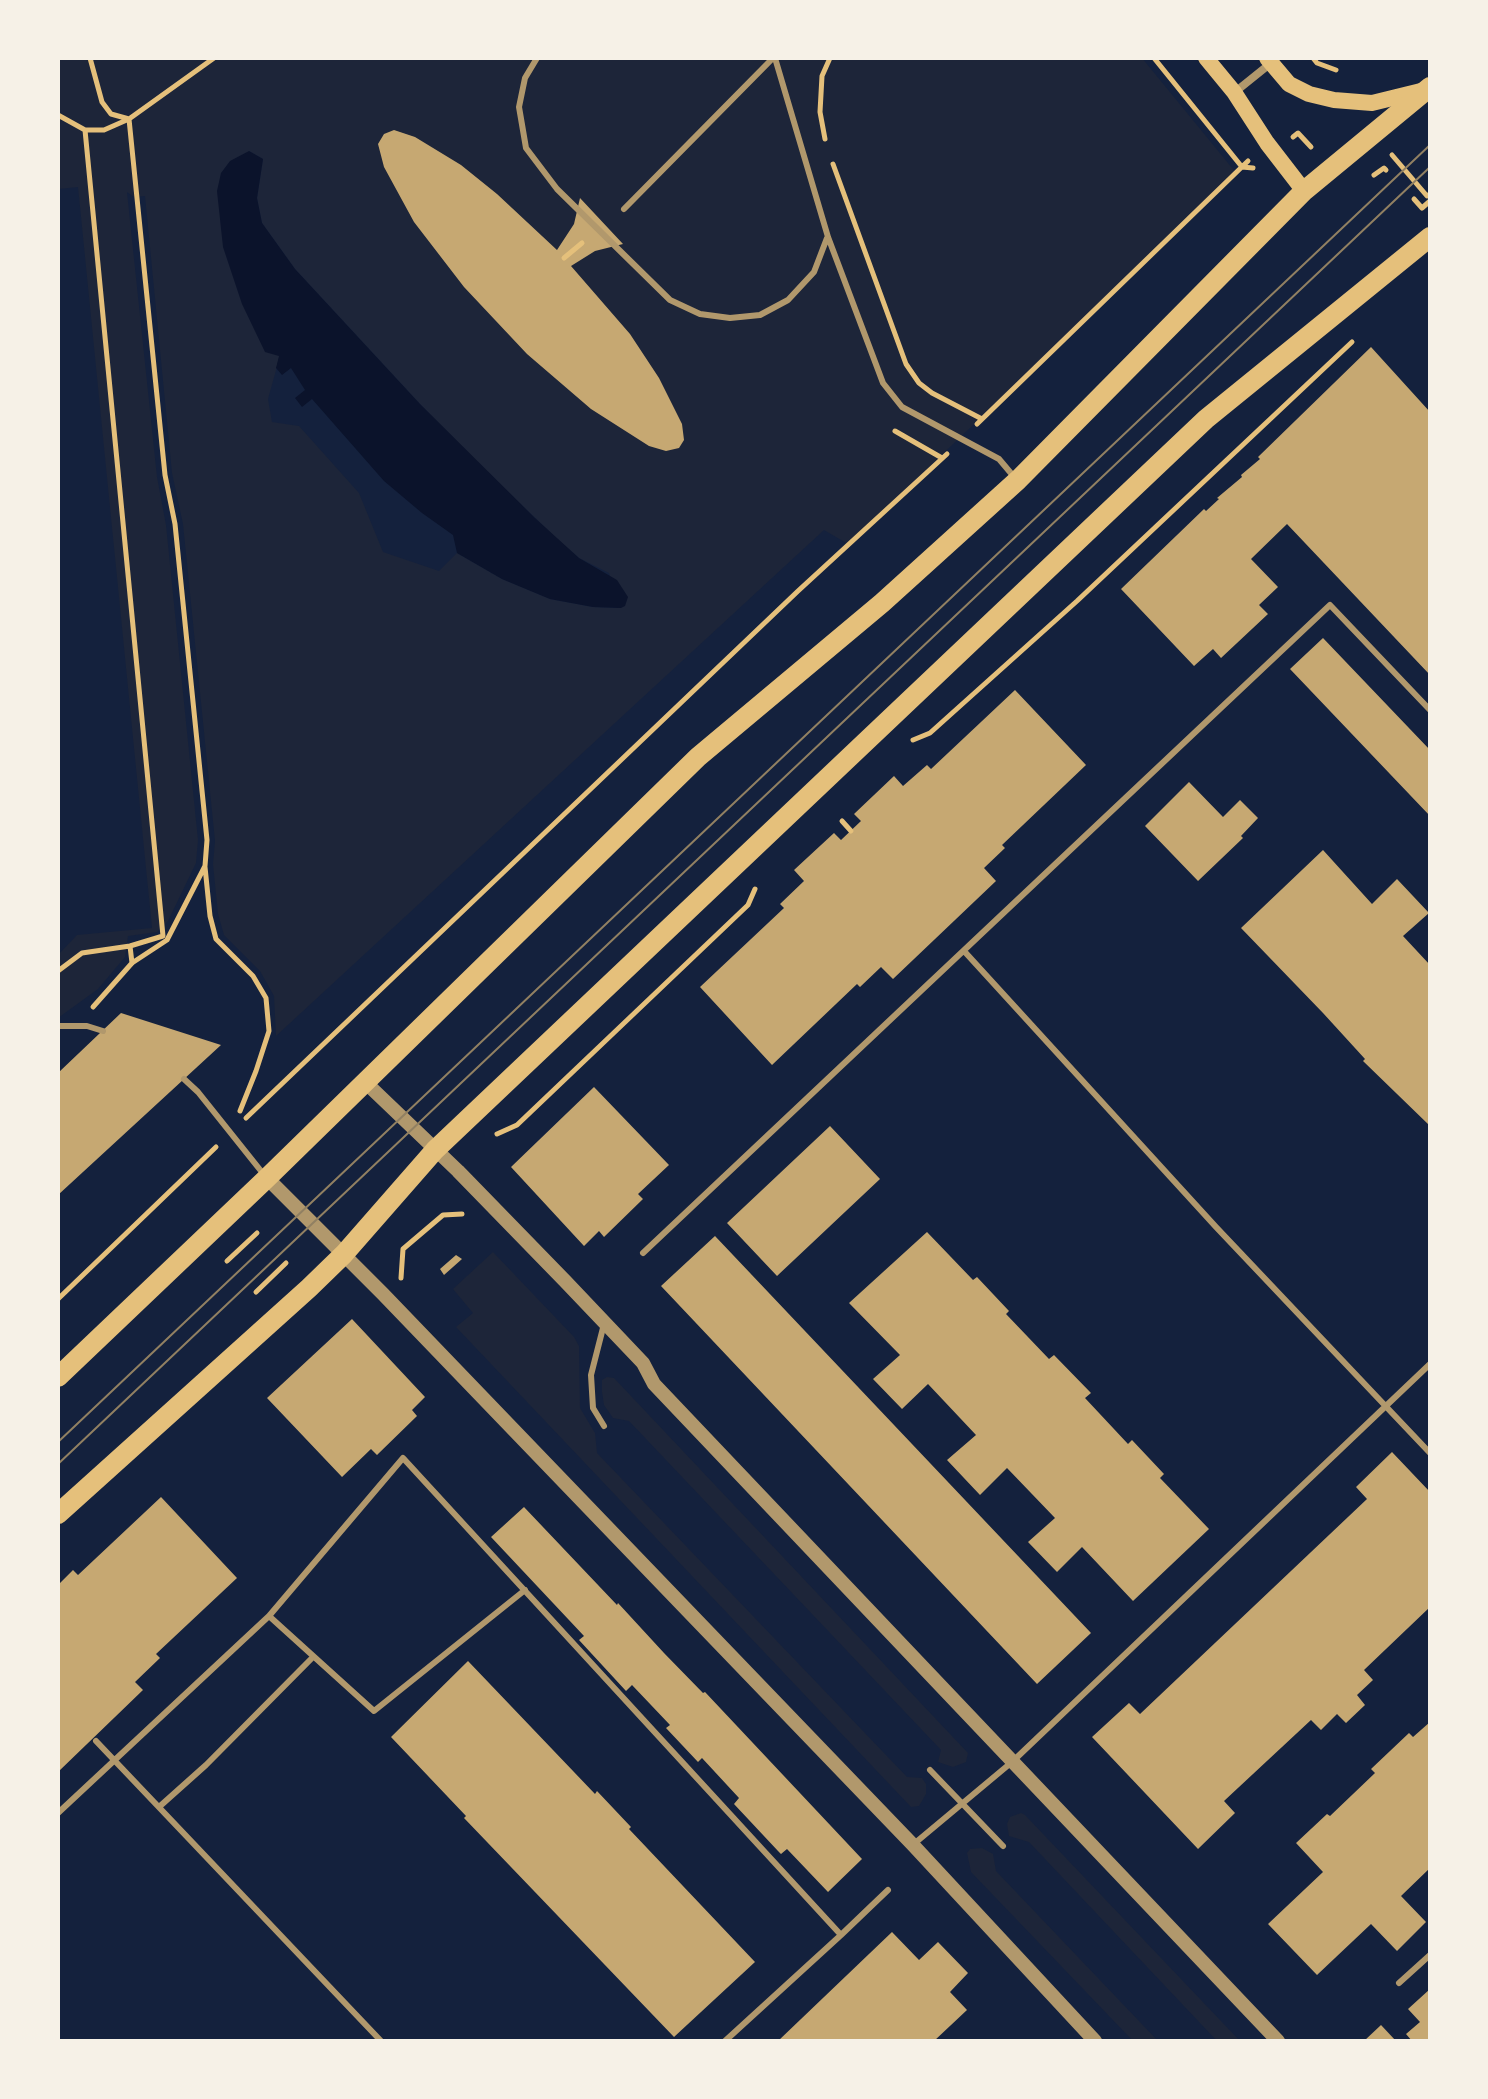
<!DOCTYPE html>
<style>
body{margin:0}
#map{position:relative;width:1488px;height:2099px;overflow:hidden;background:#14213d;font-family:"Public Sans",sans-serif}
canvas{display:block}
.frame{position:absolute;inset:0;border:60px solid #f6f1e7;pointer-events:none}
</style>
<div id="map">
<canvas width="1488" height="2099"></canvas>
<div class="frame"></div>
</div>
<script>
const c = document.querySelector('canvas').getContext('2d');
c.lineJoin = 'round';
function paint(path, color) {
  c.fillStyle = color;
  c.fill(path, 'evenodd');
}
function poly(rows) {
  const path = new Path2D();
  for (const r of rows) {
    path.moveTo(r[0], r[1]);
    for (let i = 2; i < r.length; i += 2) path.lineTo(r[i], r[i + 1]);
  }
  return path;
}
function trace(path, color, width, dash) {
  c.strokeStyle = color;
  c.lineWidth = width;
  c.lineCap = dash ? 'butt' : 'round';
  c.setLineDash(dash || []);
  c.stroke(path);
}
paint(poly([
 [58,58,1142,58,1237,174,848,544,824,530,276,1036,274,996,260,971,224,935,218,914,213,864,215,841,183,524,172,473,145,196,134,197,127,192,157,477,166,525,198,840,196,863,168,921,157,932,128,936,125,957,98,989,58,1018,58,955,77,935,152,928,78,187,58,189],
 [249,151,263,159,257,198,262,223,295,269,420,404,476,461,557,539,579,558,609,573,621,608,593,607,550,599,502,579,457,553,439,571,383,552,359,493,299,426,272,422,268,399,280,356],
 [493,1252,574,1337,579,1346,580,1408,595,1433,597,1453,907,1777,922,1778,926,1784,926,1794,919,1806,911,1807,456,1327,473,1313,453,1289],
 [607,1377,614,1378,968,1753,966,1762,953,1767,938,1762,941,1750,629,1421,613,1418,604,1405,602,1392,602,1380],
 [1021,1813,1025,1815,1240,2041,1217,2041,1029,1842,1009,1836,1007,1824,1010,1817],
 [982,1848,993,1854,996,1871,1158,2041,1133,2041,971,1872,967,1853,970,1849]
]), '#1d2539');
paint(poly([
 [249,151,263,159,257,198,262,223,295,269,420,404,535,518,579,558,617,580,628,597,625,606,621,608,593,607,550,599,502,579,457,553,453,535,422,513,384,481,312,399,302,407,295,398,305,390,291,368,282,375,276,368,279,356,265,352,242,304,223,247,217,191,221,173,230,161]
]), '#0b132b');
paint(poly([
 [394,130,415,137,461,165,497,194,557,250,574,224,580,198,623,244,595,251,571,266,630,334,659,378,682,424,684,440,679,448,666,451,649,446,591,409,527,354,464,287,414,222,384,167,378,144,384,134],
 [1371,347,1430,412,1430,675,1287,524,1251,559,1278,587,1259,605,1268,614,1221,658,1213,649,1194,666,1121,589,1204,509,1206,511,1219,499,1217,498,1242,477,1241,475,1260,459,1258,457],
 [1323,638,1430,750,1430,816,1290,669],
 [1015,690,1086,765,1002,845,1005,848,984,868,996,881,893,979,881,967,860,987,857,984,772,1065,700,987,784,908,780,904,804,881,794,870,834,833,841,840,861,821,854,814,894,776,903,786,927,765,931,769],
 [1189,782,1223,817,1240,800,1258,818,1241,836,1243,838,1198,881,1145,826],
 [1323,850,1372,904,1397,879,1429,913,1403,936,1430,965,1430,1126,1363,1061,1365,1059,1323,1013,1241,928],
 [121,1013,221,1045,58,1195,58,1073],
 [594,1087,669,1165,638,1194,643,1199,604,1237,599,1231,584,1246,511,1167],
 [830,1126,880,1179,777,1276,727,1223],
 [927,1232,973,1280,977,1277,1009,1311,1006,1314,1049,1359,1054,1355,1091,1393,1085,1398,1128,1444,1132,1440,1164,1474,1160,1478,1209,1529,1133,1601,1082,1547,1057,1572,1028,1542,1055,1518,1007,1468,980,1495,947,1460,976,1435,928,1384,902,1409,873,1379,900,1355,849,1303],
 [715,1236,1091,1633,1037,1684,661,1286],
 [456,1255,462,1259,444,1275,440,1269],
 [352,1319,425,1397,412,1410,417,1416,377,1455,371,1449,342,1477,267,1398],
 [1392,1452,1430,1492,1430,1607,1364,1670,1373,1680,1357,1695,1365,1705,1346,1723,1337,1714,1321,1730,1311,1720,1224,1801,1235,1813,1198,1849,1092,1737,1129,1703,1140,1714,1367,1499,1356,1487],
 [161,1497,237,1578,156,1654,160,1658,135,1682,143,1690,58,1772,58,1585,73,1570,78,1575],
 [524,1507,617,1605,618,1603,664,1653,703,1693,705,1692,862,1859,828,1892,787,1849,781,1854,778,1851,734,1804,739,1798,702,1758,698,1762,666,1728,670,1725,632,1685,626,1691,579,1640,584,1636,491,1537],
 [468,1661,595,1794,597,1791,631,1827,629,1829,755,1962,674,2037,464,1818,466,1816,391,1737],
 [1430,1722,1430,1868,1401,1896,1426,1922,1397,1951,1371,1924,1317,1975,1268,1924,1323,1872,1296,1843,1327,1814,1330,1816,1375,1773,1371,1769,1409,1733,1413,1737],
 [892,1932,919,1960,938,1942,968,1973,950,1992,967,2010,934,2041,778,2041],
 [1430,1989,1430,2041,1412,2041,1406,2034,1420,2022,1408,2009],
 [1381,2025,1396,2041,1364,2041]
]), '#c6a872');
trace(poly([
 [90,58,102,102,111,114,129,119,165,475,175,524,207,840,205,866,167,940,132,963,93,1007],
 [1154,58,1242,167,1253,168],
 [1313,58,1317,63,1336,70],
 [58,115,85,130,104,130,129,119,214,58],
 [1293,137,1298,133,1311,147],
 [825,139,820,112,822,76,830,58],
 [1392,155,1427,196,1430,194],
 [833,164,906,364,919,383,932,393,982,419],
 [1374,175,1384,168,1386,170],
 [1414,199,1422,208,1430,201],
 [564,258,582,243],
 [977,424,1248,161],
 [895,431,942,458],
 [913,740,930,733,1077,601,1352,342],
 [842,821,851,831],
 [205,867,210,916,216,939,253,976,266,998,269,1031,256,1071,240,1111],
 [130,946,132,963],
 [58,971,82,953,130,946,163,936,85,130],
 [246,1118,798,591,947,454],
 [497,1134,517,1125,748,905,755,889],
 [227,1261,257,1233],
 [401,1278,403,1249,443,1215,462,1214],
 [256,1292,286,1263],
 [58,1299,216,1147]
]), '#e5c07b', 5);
trace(poly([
 [537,58,525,78,519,107,526,148,557,189,670,300,700,314,730,318,760,315,788,300,814,272,827,238],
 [775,58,828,237,883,383,902,407,999,459,1015,478],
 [624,209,773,58],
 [964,951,1216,1227,1430,1453],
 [58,1026,87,1026,103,1031],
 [184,1079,198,1092,265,1176],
 [643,1253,1330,605,1430,710],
 [604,1426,593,1408,591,1375,604,1324],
 [269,1616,374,1711,525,1590],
 [96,1741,381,2041],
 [930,1770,1003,1846],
 [159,1807,206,1765,313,1657],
 [58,1813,269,1616,403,1458,841,1935,725,2041],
 [915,1843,1012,1762,1430,1364],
 [841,1935,888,1890],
 [1399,1983,1430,1955]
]), '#b1986c', 6);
trace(poly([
 [1235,92,1271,63]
]), '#b1986c', 8);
trace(poly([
 [365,1082,458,1171,566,1282,643,1363,654,1384,1278,2041],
 [267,1178,383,1294,913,1845,1095,2041]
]), '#b1986c', 14);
trace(poly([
 [1206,58,1234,92,1267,143,1304,191],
 [1267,58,1289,84,1309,94,1334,100,1372,103,1425,90]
]), '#e5c07b', 16);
trace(poly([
 [58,1377,267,1178,698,757,882,603,1018,480,1304,191,1430,87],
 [58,1514,309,1288,344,1254,435,1150,1206,419,1430,237]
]), '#e5c07b', 20);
trace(poly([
 [58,1442,1430,145],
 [58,1464,1430,167]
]), '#918062', 2);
</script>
